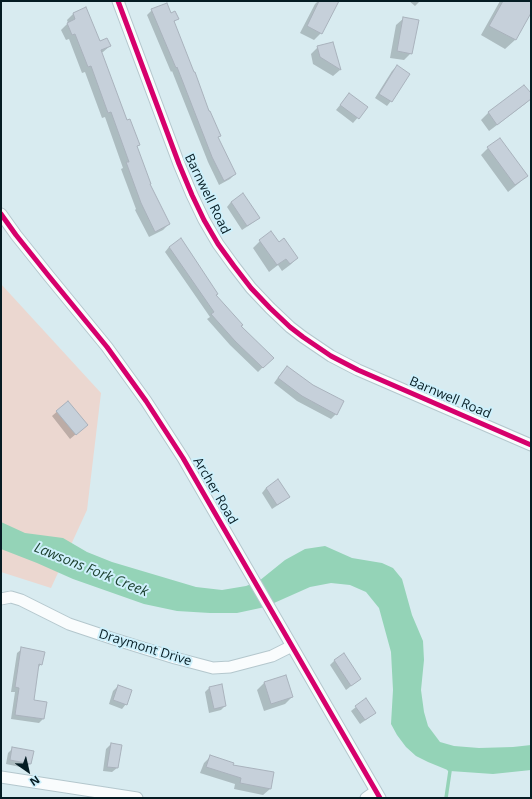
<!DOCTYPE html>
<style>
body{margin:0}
#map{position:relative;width:532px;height:799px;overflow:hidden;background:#d8ebf0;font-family:"Open Sans",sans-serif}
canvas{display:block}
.frame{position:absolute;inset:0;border:2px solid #051c23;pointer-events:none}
.north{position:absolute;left:8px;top:751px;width:40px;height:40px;-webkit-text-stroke:3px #cef0fb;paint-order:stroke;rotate:146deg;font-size:11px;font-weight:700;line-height:16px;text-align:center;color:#051c23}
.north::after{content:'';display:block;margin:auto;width:14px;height:18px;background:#051c23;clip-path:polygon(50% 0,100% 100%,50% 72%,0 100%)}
</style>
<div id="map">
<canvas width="532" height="799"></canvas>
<div class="frame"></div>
<div class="north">N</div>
</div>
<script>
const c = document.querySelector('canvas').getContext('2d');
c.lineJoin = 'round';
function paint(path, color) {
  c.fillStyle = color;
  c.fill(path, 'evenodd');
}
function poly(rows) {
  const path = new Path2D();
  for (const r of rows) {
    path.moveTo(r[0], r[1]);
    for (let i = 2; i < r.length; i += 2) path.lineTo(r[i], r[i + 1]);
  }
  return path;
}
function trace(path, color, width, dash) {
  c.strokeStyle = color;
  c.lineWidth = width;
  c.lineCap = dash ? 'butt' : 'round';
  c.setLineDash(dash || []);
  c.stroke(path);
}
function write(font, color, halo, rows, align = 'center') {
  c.font = font + ' "Open Sans",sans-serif';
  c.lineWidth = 4;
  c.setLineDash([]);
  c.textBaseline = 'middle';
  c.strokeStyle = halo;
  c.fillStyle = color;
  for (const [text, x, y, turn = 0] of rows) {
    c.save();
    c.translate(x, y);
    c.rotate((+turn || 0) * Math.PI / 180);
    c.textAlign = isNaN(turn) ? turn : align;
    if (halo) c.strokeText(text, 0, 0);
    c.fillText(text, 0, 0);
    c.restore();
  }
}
paint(poly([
 [1,284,101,393,87,510,51,588,1,572]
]), '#ebd7d0');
paint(poly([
 [1,522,25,533,63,538,87,552,112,562,196,587,222,590,246,586,259,581,285,560,305,549,325,546,352,558,382,563,393,568,402,579,412,615,423,641,424,660,421,690,424,712,428,726,440,742,454,746,479,748,513,747,531,745,531,770,493,774,450,771,428,762,416,756,406,747,397,735,391,724,393,690,391,652,379,608,366,592,350,585,331,583,310,587,265,607,237,613,210,613,177,611,144,604,73,579,37,563,1,549]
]), '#94d3b7');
paint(poly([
 [318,1,332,1,321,33,314,40,300,33,315,4],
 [409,1,420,1,415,6],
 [500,1,531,1,531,11,515,40,505,49,481,35],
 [86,9,99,42,110,46,103,52,101,53,127,121,139,145,136,147,149,184,169,224,163,230,149,237,135,210,136,209,121,169,123,168,105,117,102,118,85,72,82,73,69,39,66,40,61,30,68,23,67,20,73,14],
 [152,10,171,14,177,19,173,23,209,113,219,136,217,138,235,174,230,179,219,185,208,162,172,71,171,72,147,15],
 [404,18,411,53,404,60,390,58,396,25],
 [333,43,340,70,333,76,313,64,311,54,318,47],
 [397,66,391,101,387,106,375,98,392,71],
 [524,86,531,95,531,98,525,104,489,131,481,120,488,113],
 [349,94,367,107,353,123,336,110],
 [488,148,526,176,519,183,508,192,481,155],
 [231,202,259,217,254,222,242,230,227,207],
 [260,241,278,243,297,258,290,265,282,271,278,265,269,272,253,248],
 [169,247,215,296,240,326,272,358,258,372,230,345,207,319,210,317,165,252],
 [287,367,313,386,336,414,331,419,297,401,274,383,282,372],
 [68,402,82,429,70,439,52,416],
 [266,488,288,497,284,501,272,509,262,493],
 [22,649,41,664,38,668,33,701,43,719,39,723,11,719,15,692,11,692,17,653],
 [343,655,360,679,355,683,346,690,330,665,334,661],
 [285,676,292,697,285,704,264,711,257,690,264,683],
 [118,686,126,704,122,709,109,704,113,691],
 [210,687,225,706,221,710,209,713,205,692],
 [356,707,375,713,370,717,360,724,351,711],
 [111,744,117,768,112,772,103,771,106,749],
 [13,748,30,764,25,768,6,764,8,753],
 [210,757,232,765,273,773,270,789,263,795,234,789,235,784,200,773,204,763]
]), '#0003');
trace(poly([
 [446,798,450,771,448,768]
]), '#94d3b7', 3.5);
const building = poly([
 [319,1,339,1,322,34,307,26,319,1],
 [503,1,531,1,531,13,516,40,489,26,503,1],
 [167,3,171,13,175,11,179,19,174,21,194,72,195,72,209,111,210,111,221,136,218,137,236,174,224,181,212,157,177,67,176,68,151,9,167,3],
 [86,7,100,41,107,38,111,46,101,50,127,120,130,119,140,145,137,146,151,184,150,184,170,224,155,232,141,203,126,162,129,162,111,112,108,113,91,66,88,67,75,34,72,35,67,23,75,19,73,13,86,7],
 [403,17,419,20,412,54,397,51,403,17],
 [333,42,341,70,320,57,317,46,333,42],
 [397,65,410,74,392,102,379,94,397,65],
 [524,85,531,93,531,99,497,125,488,112,524,85],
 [349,93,368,107,359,119,340,105,349,93],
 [500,138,528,176,515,185,487,147,500,138],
 [243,193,260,218,247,226,231,202,243,193],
 [271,231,279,242,284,238,298,258,290,264,286,259,277,265,259,240,271,231],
 [181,238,218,294,216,295,243,325,241,326,274,358,263,368,235,341,211,314,214,312,169,247,181,238],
 [287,366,313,385,344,401,337,415,302,396,278,378,287,366],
 [68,401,88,425,76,435,56,411,68,401],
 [278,479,290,497,277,505,266,488,278,479],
 [21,647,45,652,42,665,39,664,34,700,47,702,44,719,15,715,19,688,15,687,21,647],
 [344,653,361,679,351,686,334,660,344,653],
 [286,675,293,697,271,704,264,682,286,675],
 [222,684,226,706,214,709,209,687,222,684],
 [118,685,132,690,127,705,113,700,118,685],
 [366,698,376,713,365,720,355,706,366,698],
 [111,743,122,745,118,768,107,767,111,743],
 [12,747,34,751,31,764,10,760,12,747],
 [210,755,234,763,233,765,274,772,271,789,240,783,241,778,206,767,210,755]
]);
paint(building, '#c6d0da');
trace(building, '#a9b2bc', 1);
const street = poly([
 [118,1,179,164,192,195,204,220,218,244,234,266,251,288,270,308,290,327,303,337,331,356,358,370,531,445],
 [1,214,16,235,48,275,107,347,146,401,183,458,380,798],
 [1,599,11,597,21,600,69,624,114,639,175,658,213,668,230,667,272,656,292,646],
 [1,777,137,798],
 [366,798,376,791]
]);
trace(street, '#b4c7cd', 13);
trace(street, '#f9fcfd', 11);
trace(poly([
 [118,1,179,164,192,195,204,220,218,244,234,266,251,288,270,308,290,327,303,337,331,356,358,370,531,445],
 [1,214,16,235,48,275,107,347,146,401,183,458,380,798]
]), '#d6006c', 5);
write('13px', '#051c23', '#cef0fb', [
 ["Barnwell Road",207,194,64],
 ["Barnwell Road",450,398,23],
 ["Archer Road",215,491,60],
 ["Draymont Drive",145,648,17]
]);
write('italic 14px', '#1a3e2c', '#cef0fb', [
 ["Lawsons Fork Creek",91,570,22]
]);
</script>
